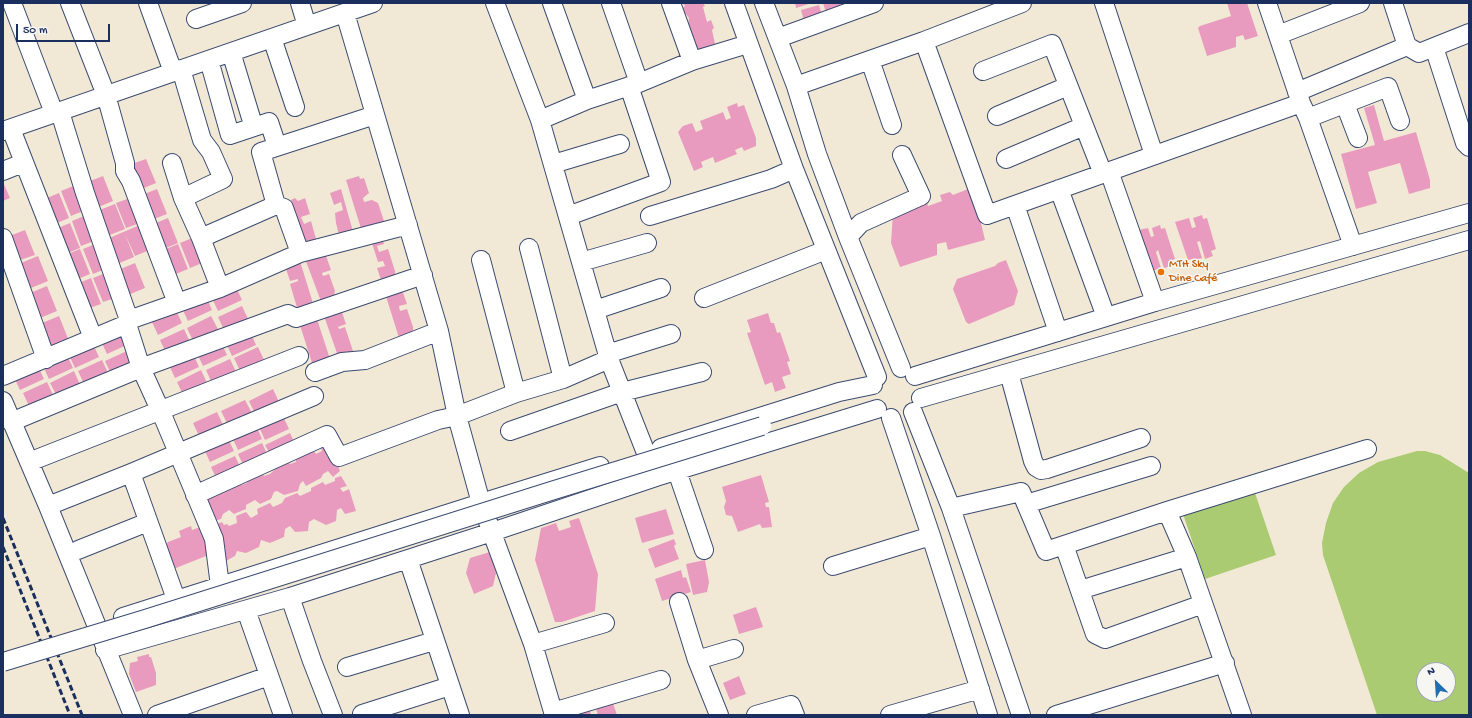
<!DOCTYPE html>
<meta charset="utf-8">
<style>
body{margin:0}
#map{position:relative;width:1472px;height:718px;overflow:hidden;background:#f1e9d5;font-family:"Gochi Hand",sans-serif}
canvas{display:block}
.frame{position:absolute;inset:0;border:4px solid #1b2f5e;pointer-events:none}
.north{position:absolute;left:1416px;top:662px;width:40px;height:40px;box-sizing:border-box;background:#f6f6f2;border:1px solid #9ea6b7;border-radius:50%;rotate:335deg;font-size:11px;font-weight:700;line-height:16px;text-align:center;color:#1b2f5e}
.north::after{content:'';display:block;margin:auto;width:14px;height:18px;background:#1f6fb2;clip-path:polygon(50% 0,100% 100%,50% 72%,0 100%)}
.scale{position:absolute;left:16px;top:24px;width:94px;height:18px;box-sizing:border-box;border:2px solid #1b2f5e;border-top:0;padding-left:5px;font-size:12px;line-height:14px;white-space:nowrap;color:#1b2f5e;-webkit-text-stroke:3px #f6f6f2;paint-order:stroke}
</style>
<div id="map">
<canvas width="1472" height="718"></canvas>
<div class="frame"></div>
<div class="north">N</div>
<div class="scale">50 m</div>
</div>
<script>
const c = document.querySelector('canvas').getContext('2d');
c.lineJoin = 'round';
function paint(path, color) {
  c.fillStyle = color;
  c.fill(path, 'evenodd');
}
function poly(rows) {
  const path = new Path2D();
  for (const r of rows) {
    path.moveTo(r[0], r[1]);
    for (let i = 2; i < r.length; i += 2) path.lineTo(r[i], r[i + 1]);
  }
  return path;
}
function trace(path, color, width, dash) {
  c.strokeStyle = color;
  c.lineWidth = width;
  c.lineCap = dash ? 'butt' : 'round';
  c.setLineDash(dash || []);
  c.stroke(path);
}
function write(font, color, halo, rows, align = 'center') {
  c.font = font + ' "Gochi Hand",sans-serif';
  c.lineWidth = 3;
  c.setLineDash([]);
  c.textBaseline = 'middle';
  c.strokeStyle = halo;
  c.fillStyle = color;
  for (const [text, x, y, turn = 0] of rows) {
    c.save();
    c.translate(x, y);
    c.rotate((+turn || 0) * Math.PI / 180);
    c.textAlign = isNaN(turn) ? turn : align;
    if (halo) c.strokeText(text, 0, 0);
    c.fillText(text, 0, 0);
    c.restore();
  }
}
paint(poly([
 [1417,451,1425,451,1440,455,1469,473,1469,715,1377,715,1323,555,1322,543,1326,523,1333,503,1344,487,1359,473,1378,462],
 [1424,670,1448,670,1448,694,1424,694],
 [1254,490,1276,555,1205,579,1183,514]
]), '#abcb72');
paint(poly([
 [683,3,703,3,705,6,703,7,707,22,711,20,714,28,712,30,715,44,698,50,695,41,692,41,688,24,689,18,686,14,684,15,681,10,685,6],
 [795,3,812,3,796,8],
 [823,3,843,3,846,12,828,18],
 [1227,3,1247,3,1258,36,1245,40,1243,35,1236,37,1236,47,1207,56,1198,28,1200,26,1231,16],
 [819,5,823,19,805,25,801,10],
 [737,103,738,107,744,105,756,138,756,146,744,151,742,147,735,150,737,154,715,163,713,157,701,162,703,167,694,171,678,132,683,126,692,123,696,132,703,129,700,121,723,112,726,120,731,118,727,107],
 [1374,105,1384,141,1416,132,1430,180,1430,188,1409,194,1400,163,1368,172,1377,203,1356,209,1341,154,1375,145,1364,108],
 [146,159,156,183,139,190,129,165],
 [103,176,113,201,96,208,85,183],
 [359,176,360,179,364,178,369,193,363,198,364,202,372,200,378,203,386,227,363,235,346,180],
 [3,182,10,198,3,201],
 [78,184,88,209,71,216,61,191],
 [157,189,167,214,149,221,139,196],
 [341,189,354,235,340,239,336,223,335,213,343,210,341,202,334,205,330,193],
 [968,189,979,215,985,240,948,250,946,242,937,244,937,255,900,267,891,243,893,213,926,199,928,206,942,201,940,195,950,192,953,195],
 [59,193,69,218,52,225,42,200],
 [133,197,143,222,126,228,116,203],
 [295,198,298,201,305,198,310,214,301,217,304,224,311,221,318,246,306,250,291,200],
 [115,204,125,229,107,236,97,211],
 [89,214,99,239,81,246,72,221],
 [1202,215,1203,219,1207,218,1216,249,1211,251,1213,256,1205,259,1200,241,1197,242,1202,258,1194,261,1193,259,1188,260,1175,222,1189,218,1192,228,1196,227,1193,218],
 [168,218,178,243,161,250,151,225],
 [70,223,80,248,63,255,53,230],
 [142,224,152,249,135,256,125,234,134,257,117,264,107,239],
 [1160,225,1161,229,1165,228,1175,259,1169,261,1171,266,1164,268,1158,250,1156,252,1161,268,1152,271,1134,231,1148,228,1151,237,1154,236,1152,228],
 [25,230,35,255,17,261,7,237],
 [197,236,207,261,190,268,180,243],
 [382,237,384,244,377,246,379,252,388,249,395,271,395,278,383,286,377,268,385,266,383,261,378,262,371,240],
 [100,242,110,267,93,274,83,249],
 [178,244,188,269,171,276,161,251],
 [80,249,90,274,73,281,63,256],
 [324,250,331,270,322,273,323,276,329,274,335,291,333,299,322,304,304,256],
 [38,256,48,281,31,288,21,263],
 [299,258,312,300,312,306,298,311,290,284,298,281,298,279,290,281,284,263],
 [1006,260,1018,291,1014,305,969,324,966,322,953,289,957,279,995,266,998,263],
 [135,263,145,288,128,295,118,270],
 [111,271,121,296,103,302,93,278],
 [91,278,101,304,84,310,74,285],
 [235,285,242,300,218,311,211,296],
 [47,286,57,311,40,318,30,293],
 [401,287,407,304,399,306,400,311,407,309,413,327,413,335,400,341,384,290],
 [205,294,212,310,188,321,181,306],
 [242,306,249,321,225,332,218,317],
 [340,307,346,324,338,327,339,329,345,327,354,354,339,359,323,313],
 [175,308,182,323,158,335,151,320],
 [315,313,331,362,313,366,298,319],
 [768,313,771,323,774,323,777,333,780,332,790,361,787,362,791,374,782,377,786,388,775,392,772,382,765,385,747,333,751,332,747,320],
 [59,316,69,341,52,348,42,323],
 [211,316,219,331,194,343,187,328],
 [124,328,131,343,107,354,100,339],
 [184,329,191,344,167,355,160,340],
 [249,329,256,345,232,356,225,341],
 [220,340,227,355,203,366,196,351],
 [92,342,99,357,75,368,68,353],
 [258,347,265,362,241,373,234,358],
 [129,350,136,365,112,376,105,361],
 [192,351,199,367,175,378,168,363],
 [66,353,73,368,49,379,42,364],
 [230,359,237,374,213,386,206,370],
 [102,360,109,375,85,386,78,371],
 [37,364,44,379,20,390,13,375],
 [201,370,208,385,184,397,177,382],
 [74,371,81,387,58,398,50,383],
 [47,382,54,397,30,408,23,393],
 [273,389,280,404,256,416,249,401],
 [245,400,253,415,229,427,221,411],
 [217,412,224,427,200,438,193,423],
 [282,414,289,429,265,440,258,425],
 [255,423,262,439,238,450,231,435],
 [290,433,297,448,273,460,265,445],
 [227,436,234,451,210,462,203,447],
 [262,443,269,458,245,469,238,454],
 [320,445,333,452,326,455,331,460,334,457,340,471,333,477,328,471,323,474,321,478,306,486,303,481,300,484,298,491,284,495,277,491,274,492,271,499,260,504,255,500,246,505,246,509,234,514,229,510,223,514,221,519,213,521,200,500,213,491,216,496,225,492,223,488,236,480,242,485,247,483,249,474,259,470,264,476,270,474,286,459,290,464,296,462,295,453,312,448,316,454,322,451],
 [235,456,242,471,218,482,211,467],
 [761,475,769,502,765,503,766,507,769,507,772,527,762,528,760,524,738,532,732,516,726,515,724,507,726,501,722,487],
 [341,476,347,486,340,488,343,492,349,489,356,511,345,514,341,508,337,510,336,521,326,525,314,519,309,522,308,531,295,532,290,526,285,529,284,537,270,543,261,540,259,547,246,553,237,551,235,556,226,561,217,524,222,522,224,525,227,524,229,526,237,523,236,516,246,512,251,518,258,514,257,509,270,503,273,507,282,503,285,498,297,493,300,496,311,491,311,488,323,482,325,485,335,481,335,478],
 [666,509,674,534,642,543,635,518],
 [579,518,598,574,595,611,562,622,555,622,535,560,541,528,556,523,559,531,571,527,569,521],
 [206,525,211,554,171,570,163,550,168,542,181,537,179,531,191,526,192,530],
 [674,539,676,544,674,546,679,559,655,568,648,549],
 [490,552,496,573,493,586,474,594,466,573,470,558],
 [705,560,709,582,707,592,693,595,686,564],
 [681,570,683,578,686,577,691,592,662,601,655,579],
 [756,607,763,627,739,634,733,615],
 [149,654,149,657,151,657,156,673,156,685,136,692,129,674,130,663,138,661,137,657],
 [739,676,746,694,730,700,723,683],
 [611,697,617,715,598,715,594,703],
 [588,704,591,715,573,715]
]), '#e99bbf');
const minor = poly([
 [12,3,54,113],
 [70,3,106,95,125,163,125,171,131,181,177,303],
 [148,3,173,72],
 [300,3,307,26],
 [495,3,540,120,609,359,646,453],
 [552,3,587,100],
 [611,3,639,83],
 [671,3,692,61],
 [734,3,794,169,877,377],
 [764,3,796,86,817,154,848,237,901,368],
 [1104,3,1154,155],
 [1267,3,1301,103,1308,118,1353,246],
 [1393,3,1407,46,1419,53,1469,33],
 [345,13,439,331,457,416,481,503,533,644,554,715],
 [196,19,242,3],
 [1278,35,1360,3],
 [272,38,295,107],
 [778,38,874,3],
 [924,41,987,215,1301,103],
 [1434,47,1465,143,1469,147],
 [231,52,251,118],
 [209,60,230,135,269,122,277,146],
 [870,60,892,125],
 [181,69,202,140,211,152,223,179,183,198],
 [983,71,1052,44,1103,174],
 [796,86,924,41,1022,3],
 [1297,92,1407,46],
 [1345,104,1358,138],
 [60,112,85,193,129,320],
 [997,116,1068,86],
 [1308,118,1388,87,1400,121],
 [540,120,587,100,639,83,692,61,748,44],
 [11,129,93,338],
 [3,131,373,3],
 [1006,159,1084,126],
 [172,163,183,198,201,238,220,288],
 [553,164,620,144],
 [3,171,23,163],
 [1109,171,1155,302],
 [1059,189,1106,317],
 [1015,205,1058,332],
 [568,216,661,182,629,86],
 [650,216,771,179,794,169],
 [848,237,861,223,921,196,902,155],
 [3,238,46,359],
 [201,238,276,205],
 [529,248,563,379],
 [300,253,284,208,276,205,261,152,375,115],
 [481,260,516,393],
 [581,262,647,243],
 [704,298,826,250],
 [595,310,661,288],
 [127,324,141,368,161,412,214,539,220,586],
 [607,354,671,334],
 [315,372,342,362,365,360,439,331],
 [1009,373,1033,461,1036,467,1041,470,1047,469,1141,438],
 [3,376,127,324,129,320,220,288,300,253,408,225],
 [915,376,1155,302,1469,213],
 [921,398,1469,240],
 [3,401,48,506,133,715],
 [913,412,951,508,1021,715],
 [891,418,931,536,988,715],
 [11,422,141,368,288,314,296,318,423,275],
 [510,431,622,392,702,372],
 [661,448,839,392,873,385],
 [29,462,299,356],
 [677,471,704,550],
 [131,473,176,599],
 [195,495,327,435,339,457,438,420,457,416,516,393,563,379,609,359],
 [1026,504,1151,466],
 [48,506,131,473,314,396],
 [951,508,1021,492,1046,551,1167,511,1367,449],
 [1167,511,1187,557,1242,715],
 [1064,545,1095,634,1105,639,1203,604],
 [78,550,148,522],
 [408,559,460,715],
 [833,566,931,536],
 [1080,590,1187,557],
 [290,597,312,661,333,715],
 [679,602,697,660,719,715],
 [246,610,283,715],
 [123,617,481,503,600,466],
 [533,644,605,623],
 [105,650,290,597,492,532,656,477,877,409],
 [697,660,734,649],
 [347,667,434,641],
 [553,712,661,680],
 [362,714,450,686],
 [157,715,269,676],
 [756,715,791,705,795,715],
 [890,715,980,689],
 [1056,715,1225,663]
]);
trace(minor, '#3b4b70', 20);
trace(minor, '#fff', 18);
trace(poly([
 [3,518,82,715],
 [3,547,70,715]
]), '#1b2f5e', 3, [6, 3]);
const minorBridge = poly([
 [3,662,145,619,551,491,762,426]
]);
trace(minorBridge, '#3b4b70', 20, []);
trace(minorBridge, '#fff', 18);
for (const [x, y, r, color] of [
 [1161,272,4,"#e8710a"]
]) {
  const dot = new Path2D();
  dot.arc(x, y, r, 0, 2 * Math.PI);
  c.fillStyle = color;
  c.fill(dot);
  trace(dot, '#f6f6f2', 1.5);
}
write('12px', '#c56008', '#f6f6f2', [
 ["MTH Sky",1169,265],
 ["Dine Café",1169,279]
], 'left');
</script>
